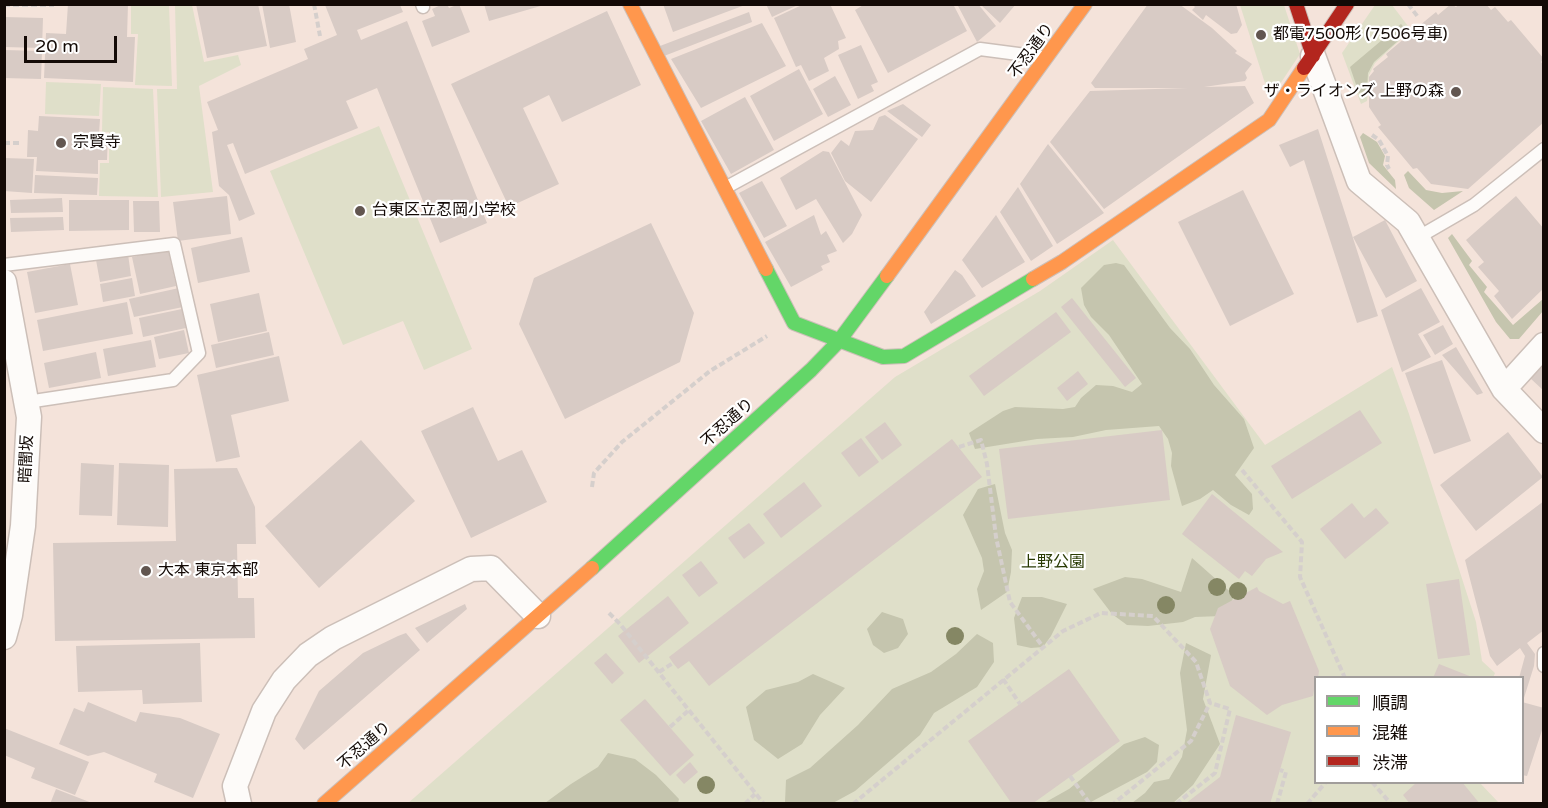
<!DOCTYPE html>
<meta charset="utf-8">
<style>
body{margin:0}
#map{position:relative;width:1548px;height:808px;overflow:hidden;background:#f4e3da;font-family:"Varela Round","Noto Sans JP",sans-serif}
canvas{display:block}
.frame{position:absolute;inset:0;border:6px solid #130a06;pointer-events:none}
.legend{position:absolute;left:1314px;top:676px;width:210px;height:108px;box-sizing:border-box;background:#fff;border:2px solid #a19d9b;margin:0;padding:8px 10px;list-style:none;font-size:18px;color:#130a06}
.legend li{display:flex;align-items:center;gap:12px;height:30px}
.legend b{width:30px;border:2px solid #a19d9b}
.scale{position:absolute;left:24px;top:36px;width:93px;height:27px;box-sizing:border-box;border:3px solid #130a06;border-top:0;padding-left:8px;font-size:18px;line-height:21px;white-space:nowrap;color:#130a06;-webkit-text-stroke:4px #fff;paint-order:stroke}
</style>
<div id="map">
<canvas width="1548" height="808"></canvas>
<div class="frame"></div>
<ul class="legend">
<li><b style="height:8px;background:#63d668"></b>順調</li>
<li><b style="height:8px;background:#ff974d"></b>混雑</li>
<li><b style="height:8px;background:#b3261e"></b>渋滞</li>
</ul>
<div class="scale">20 m</div>
</div>
<script>
const c = document.querySelector('canvas').getContext('2d');
c.lineJoin = 'round';
function paint(path, color) {
  c.fillStyle = color;
  c.fill(path, 'evenodd');
}
function poly(rows) {
  const path = new Path2D();
  for (const r of rows) {
    path.moveTo(r[0], r[1]);
    for (let i = 2; i < r.length; i += 2) path.lineTo(r[i], r[i + 1]);
  }
  return path;
}
function trace(path, color, width, dash) {
  c.strokeStyle = color;
  c.lineWidth = width;
  c.lineCap = dash ? 'butt' : 'round';
  c.setLineDash(dash || []);
  c.stroke(path);
}
function write(font, color, halo, rows, align = 'center') {
  c.font = font + ' "Varela Round","Noto Sans JP",sans-serif';
  c.lineWidth = 4.5;
  c.setLineDash([]);
  c.textBaseline = 'middle';
  c.strokeStyle = halo;
  c.fillStyle = color;
  for (const [text, x, y, turn = 0] of rows) {
    c.save();
    c.translate(x, y);
    c.rotate((+turn || 0) * Math.PI / 180);
    c.textAlign = isNaN(turn) ? turn : align;
    if (halo) c.strokeText(text, 0, 0);
    c.fillText(text, 0, 0);
    c.restore();
  }
}
paint(poly([
 [131,5,169,5,172,86,135,85,138,34,131,34],
 [175,5,192,5,204,62,238,55,241,65,199,86,213,192,161,197,157,89,177,89],
 [1240,5,1284,5,1300,54,1270,99],
 [1375,5,1392,5,1411,30,1375,63,1369,75,1367,101,1361,104,1342,53],
 [46,82,101,84,99,116,45,114],
 [103,87,153,89,158,197,99,196,100,163,109,163,109,132,102,132],
 [379,126,472,349,424,370,403,321,343,345,270,171],
 [1113,240,1265,445,1392,367,1409,414,1476,622,1482,661,1495,673,1493,678,1316,678,1316,782,1480,783,1499,803,407,804,895,377,1040,291]
]), '#dfdfc9');
paint(poly([
 [1401,24,1408,32,1374,62,1368,73,1367,90,1359,93,1350,67],
 [1363,133,1377,142,1385,156,1383,165,1395,180,1396,189,1369,163,1360,137],
 [1408,171,1426,190,1442,193,1463,191,1434,210,1409,188,1404,175],
 [1452,234,1472,261,1469,265,1487,287,1484,292,1513,325,1543,299,1543,311,1519,339,1510,339,1496,322,1448,238],
 [1116,263,1124,265,1170,328,1190,349,1214,385,1244,419,1254,448,1235,475,1252,494,1253,509,1249,515,1231,505,1213,490,1200,499,1182,506,1171,466,1172,453,1168,439,1159,426,1106,430,1073,437,1037,439,975,449,969,433,1003,411,1015,407,1063,409,1075,407,1081,398,1096,385,1113,386,1132,392,1142,384,1109,335,1091,317,1084,305,1081,288,1104,265],
 [995,484,1005,533,1012,550,1011,572,1007,592,981,610,977,589,984,571,982,558,963,515,978,489],
 [1192,558,1235,596,1221,616,1195,617,1183,622,1148,626,1127,625,1112,614,1093,589,1125,577,1142,579,1181,592],
 [1022,597,1042,597,1067,604,1051,636,1043,647,1031,648,1017,645,1014,618],
 [882,612,903,619,908,634,898,648,884,653,873,645,867,629],
 [977,634,993,643,994,662,977,687,934,713,920,735,855,791,833,803,788,804,785,802,786,780,810,768,858,725,892,689,931,672,956,654],
 [1186,643,1211,655,1203,699,1220,744,1193,785,1173,803,1132,803,1145,793,1154,782,1169,779,1182,757,1187,730,1180,673],
 [813,674,845,688,820,715,802,744,778,759,754,740,746,707,766,690,798,682],
 [1145,737,1159,745,1157,762,1147,772,1089,803,1044,803,1069,789,1124,744],
 [608,753,635,759,656,775,679,799,678,803,545,803,571,784,598,767]
]), '#c5c5ae');
paint(poly([
 [68,4,128,4,127,37,135,37,133,82,44,78,46,33,66,34],
 [196,4,258,4,267,46,207,58],
 [262,4,289,4,296,42,270,48],
 [443,4,447,4,449,8,459,4,470,32,432,47,422,21,435,16,432,9],
 [484,4,544,4,544,5,489,21],
 [663,4,745,4,745,5,673,32],
 [766,4,800,4,772,17],
 [804,4,830,4,846,38,838,41,839,49,824,58,829,71,809,81,801,65,796,67,774,18],
 [865,4,953,4,967,31,888,73,855,10],
 [957,4,978,4,996,26,977,42],
 [980,4,1016,4,1000,23],
 [1148,4,1179,4,1212,28,1237,51,1235,53,1252,64,1245,73,1247,78,1245,81,1204,87,1245,86,1254,103,1104,209,1050,142,1090,91,1188,88,1095,88,1091,83],
 [1192,4,1236,4,1242,25,1237,33,1231,34,1206,15,1203,20,1192,10,1195,7],
 [1451,4,1456,7,1459,4,1486,4,1491,10,1495,7,1508,22,1511,20,1544,59,1541,62,1544,65,1544,122,1468,189,1431,184,1417,168,1413,169,1378,127,1381,125,1369,107,1369,77,1374,71,1373,69,1388,57,1386,54,1425,21,1436,12,1438,15],
 [325,5,400,5,403,12,357,30,361,40,407,21,487,223,440,243,377,88,346,101,358,128,245,174,233,143,227,145,255,214,239,221,229,195,219,186,212,132,218,130,207,102,308,59,304,49,337,35],
 [607,11,641,85,562,122,549,95,523,108,559,184,509,207,451,84],
 [749,12,752,22,664,56,660,46],
 [4,17,43,18,42,48,4,47],
 [762,23,786,66,701,108,671,59],
 [861,45,878,82,871,85,874,91,858,99,838,55],
 [4,50,42,51,41,79,4,78],
 [799,69,823,114,774,141,750,96],
 [835,76,851,105,828,117,813,89],
 [745,97,774,150,731,174,701,121],
 [903,104,931,125,922,137,887,111],
 [885,115,918,139,871,202,845,181,831,153,841,140,849,146,855,131,873,130,879,117],
 [39,116,100,119,99,134,108,134,107,160,98,160,98,174,36,171,37,157,27,157,28,130,38,131],
 [1318,129,1378,316,1357,323,1304,160,1290,167,1279,145],
 [1048,144,1104,213,1057,244,1020,184],
 [823,151,829,152,862,215,852,234,843,243,816,199,796,210,780,178],
 [4,158,34,159,32,193,4,191],
 [35,175,98,178,97,195,34,193],
 [762,181,787,226,764,238,739,193],
 [1018,187,1053,246,1031,261,1000,212],
 [1243,190,1294,294,1230,326,1178,222],
 [227,196,231,234,178,241,173,202],
 [1516,196,1544,229,1544,288,1512,319,1494,296,1499,291,1478,267,1484,262,1466,240],
 [62,198,63,212,11,213,10,200],
 [69,200,129,200,129,230,69,231],
 [133,201,159,201,160,232,134,232],
 [814,215,821,235,826,231,837,251,827,255,830,262,821,266,823,270,791,287,765,242],
 [996,215,1025,262,982,288,962,260],
 [63,217,64,230,11,232,10,218],
 [1385,220,1417,281,1386,298,1353,237],
 [651,223,694,313,680,362,565,419,519,324,534,278],
 [242,237,250,272,198,283,191,248],
 [168,250,176,286,140,294,132,257],
 [128,254,131,276,100,282,96,260],
 [70,264,78,305,35,313,27,272],
 [955,270,962,275,976,296,931,324,924,312],
 [132,278,135,296,103,302,100,284],
 [179,288,183,307,134,317,129,299],
 [1421,288,1440,322,1418,334,1431,357,1402,372,1381,310],
 [259,293,267,331,218,342,210,304],
 [1072,298,1136,378,1125,387,1061,307],
 [127,302,133,334,43,351,37,320],
 [182,309,186,328,143,337,139,318],
 [1056,312,1071,332,984,396,969,376],
 [1443,325,1453,344,1435,355,1423,335],
 [184,330,189,353,159,359,154,337],
 [269,332,274,355,216,368,211,345],
 [151,340,156,367,108,376,103,349],
 [1456,347,1483,393,1477,395,1442,355],
 [96,352,101,378,49,388,44,363],
 [279,356,289,401,231,415,240,457,216,462,197,375],
 [1442,360,1471,441,1434,454,1405,373],
 [1544,365,1544,391,1530,378],
 [1078,371,1088,384,1067,401,1057,388],
 [473,407,498,461,522,450,547,502,471,538,421,431],
 [1360,410,1382,443,1292,499,1271,466],
 [885,422,902,445,882,460,865,437],
 [1162,430,1170,500,1008,519,999,449],
 [1508,432,1543,477,1476,531,1440,485],
 [861,438,879,462,859,477,841,453],
 [952,439,982,477,709,686,689,661,678,669,673,663,669,657],
 [361,440,415,501,319,588,265,526],
 [81,463,114,465,112,516,79,515],
 [119,463,169,465,168,527,117,525],
 [237,468,255,507,256,544,237,544,238,598,254,598,255,638,55,641,53,543,176,541,174,469],
 [804,482,822,506,781,538,763,514],
 [1212,494,1283,552,1266,559,1252,576,1245,571,1239,579,1182,534],
 [1544,501,1544,630,1527,643,1535,654,1534,666,1523,701,1522,678,1519,678,1525,656,1520,648,1497,666,1490,656,1465,560],
 [1352,503,1364,518,1376,508,1389,523,1345,559,1320,529],
 [749,523,765,543,744,559,728,538],
 [701,561,718,583,699,597,682,575],
 [1459,579,1470,655,1438,659,1426,584],
 [1257,587,1259,591,1283,604,1290,601,1319,671,1318,678,1316,678,1313,696,1282,705,1267,715,1230,686,1210,629,1218,608],
 [668,596,689,623,639,663,618,636],
 [465,604,467,609,427,643,415,628],
 [406,633,420,650,304,750,295,739,319,691,363,653,398,636],
 [200,643,202,702,143,704,142,690,78,692,76,646],
 [606,653,624,673,612,684,594,663],
 [1439,664,1472,677,1472,678,1433,678],
 [1069,669,1120,741,1032,804,1012,804,968,741],
 [645,699,694,755,670,776,620,720],
 [88,702,136,722,140,712,180,718,220,734,193,798,154,782,157,774,104,752,88,756,59,744,74,708,84,712],
 [1522,702,1544,708,1544,724,1527,776,1522,775],
 [1236,715,1291,732,1270,804,1185,804,1220,777],
 [4,728,89,762,75,795,31,778,35,768,4,755],
 [690,762,698,772,684,784,676,775],
 [1417,782,1462,782,1480,804,1410,804,1403,795],
 [56,789,92,803,92,804,50,804]
]), '#d8cbc5');
const lane = poly([
 [422,4,423,7],
 [725,188,980,49,1041,57],
 [1417,238,1474,205,1544,149],
 [4,265,174,244,199,353,173,380,27,402],
 [1544,653,1544,666]
]);
const street = poly([
 [1313,56,1359,181,1408,222,1504,389,1544,431],
 [4,282,29,417,23,526,10,615,4,637],
 [1504,389,1544,345],
 [239,804,235,786,264,711,284,680,308,655,333,638,471,569,491,568,538,616]
]);
const fast = poly([
 [766,269,794,323,883,357,904,356,1033,279],
 [592,568,811,370,839,341,887,276]
]);
const slow = poly([
 [630,4,766,269],
 [887,276,1085,4],
 [1033,279,1062,262,1269,120,1304,68],
 [324,804,592,568]
]);
const jam = poly([
 [1296,4,1313,56],
 [1304,68,1347,4]
]);
trace(lane, '#ccbfb8', 15);
trace(street, '#ccbfb8', 27);
trace(fast, '#ccbfb8', 16);
trace(slow, '#ccbfb8', 16);
trace(jam, '#ccbfb8', 16);
trace(poly([
 [314,4,320,36],
 [1408,4,1418,17],
 [4,5,54,5],
 [1372,135,1379,140,1388,156,1387,165,1389,169],
 [4,143,19,143],
 [959,447,981,440,987,464,996,537,1010,602,1043,647],
 [1242,470,1302,542,1300,577,1345,678],
 [592,487,594,473,622,442,710,371,767,336],
 [609,613,620,624,764,804],
 [659,672,673,663],
 [1003,679,1020,704],
 [670,727,689,710],
 [1070,776,1090,804],
 [1372,782,1391,804],
 [745,804,755,794],
 [853,804,1063,631,1101,613,1153,616,1196,662,1210,703,1191,741,1113,804],
 [1176,804,1215,773,1230,709,1210,703],
 [1277,804,1286,772,1280,770],
 [1307,804,1326,782]
]), '#d5cfcc', 4, [6, 3]);
trace(lane, '#fdfbf9', 12);
trace(street, '#fdfbf9', 24);
trace(fast, '#63d668', 14);
trace(slow, '#ff974d', 14);
trace(jam, '#b3261e', 14);
c.fillStyle = '#858764';
for (const [x, y] of [
 [1217,587],
 [1238,591],
 [1166,605],
 [955,636],
 [706,785]
]) {
  c.beginPath();
  c.arc(x, y, 9, 0, 2 * Math.PI);
  c.fill();
}
for (const [x, y, r, color] of [
 [1261,35,6,"#625650"],
 [1456,92,6,"#625650"],
 [61,143,6,"#625650"],
 [360,211,6,"#625650"],
 [146,571,6,"#625650"]
]) {
  const dot = new Path2D();
  dot.arc(x, y, r, 0, 2 * Math.PI);
  c.fillStyle = color;
  c.fill(dot);
  trace(dot, '#fff', 2);
}
write('16px', '#130a06', '#fff', [
 ["都電7500形 (7506号車)",1273,35],
 ["ザ・ライオンズ 上野の森",1444,92,"right"],
 ["宗賢寺",73,143],
 ["台東区立忍岡小学校",372,211],
 ["大本 東京本部",158,571]
], 'left');
write('16px', '#130a06', '#fff', [
 ["不忍通り",1032,51,-54],
 ["不忍通り",728,423,-42],
 ["暗闇坂",27,459,-87],
 ["不忍通り",365,746,-41]
]);
write('16px', '#2a3b04', '#fff', [
 ["上野公園",1053,563]
]);
</script>
